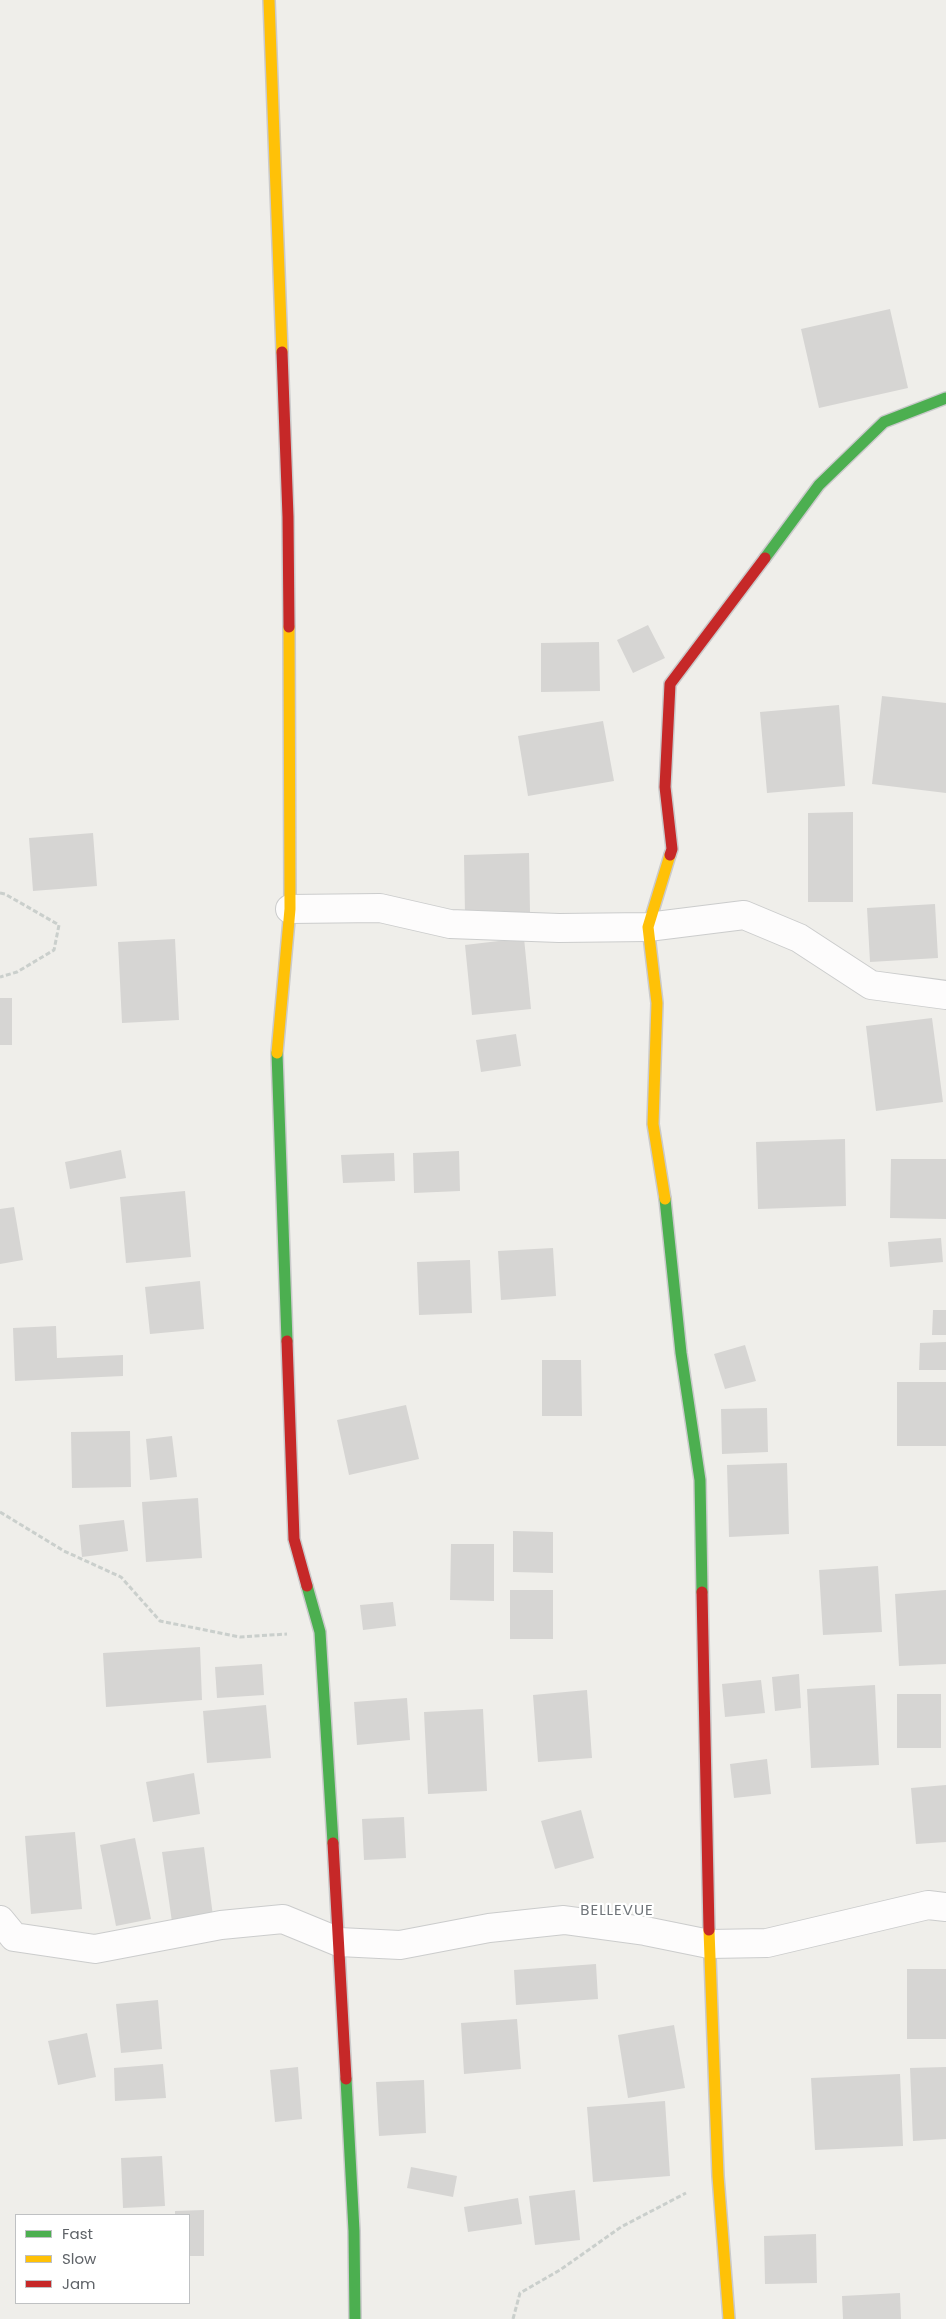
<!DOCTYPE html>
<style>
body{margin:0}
#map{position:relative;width:946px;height:2319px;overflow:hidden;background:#efeeea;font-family:Poppins,sans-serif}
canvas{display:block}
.legend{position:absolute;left:15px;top:2214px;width:175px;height:90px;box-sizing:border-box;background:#fff;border:1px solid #bfc1c3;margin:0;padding:6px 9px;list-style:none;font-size:15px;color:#5f6368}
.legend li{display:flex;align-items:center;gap:10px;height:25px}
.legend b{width:25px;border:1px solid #bfc1c3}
</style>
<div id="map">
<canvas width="946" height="2319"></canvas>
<ul class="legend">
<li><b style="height:6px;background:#4caf50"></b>Fast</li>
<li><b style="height:6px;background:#ffc107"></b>Slow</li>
<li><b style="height:6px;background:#c62828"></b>Jam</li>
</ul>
</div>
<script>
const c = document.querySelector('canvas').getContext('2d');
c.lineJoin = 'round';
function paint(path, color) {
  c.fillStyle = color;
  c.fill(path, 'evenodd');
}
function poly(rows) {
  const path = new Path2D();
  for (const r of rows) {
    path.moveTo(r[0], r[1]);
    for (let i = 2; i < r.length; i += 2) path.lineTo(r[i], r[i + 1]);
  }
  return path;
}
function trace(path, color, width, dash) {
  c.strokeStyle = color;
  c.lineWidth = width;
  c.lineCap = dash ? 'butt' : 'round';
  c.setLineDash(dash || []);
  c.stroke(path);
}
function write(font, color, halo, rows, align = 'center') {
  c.font = font + ' Poppins,sans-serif';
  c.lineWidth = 4.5;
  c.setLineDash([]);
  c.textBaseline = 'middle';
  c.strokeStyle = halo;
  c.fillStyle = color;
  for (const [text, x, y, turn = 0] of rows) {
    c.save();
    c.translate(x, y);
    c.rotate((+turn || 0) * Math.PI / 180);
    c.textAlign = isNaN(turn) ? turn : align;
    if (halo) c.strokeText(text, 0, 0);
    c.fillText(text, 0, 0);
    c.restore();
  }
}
paint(poly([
 [890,309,908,388,819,408,801,329],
 [648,625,665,658,633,673,617,640],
 [599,642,600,691,541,692,541,643],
 [882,696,946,703,946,793,872,784],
 [839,705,845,786,767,793,760,712],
 [603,721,614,781,528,796,518,736],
 [853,812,853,902,808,902,808,813],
 [93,833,97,886,33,891,29,838],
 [529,853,530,912,465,914,464,855],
 [935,904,938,958,870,962,867,908],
 [524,938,531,1009,472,1015,465,945],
 [175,939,179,1020,122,1023,118,942],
 [0,998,12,998,12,1045,0,1045],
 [932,1018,943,1102,876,1111,866,1026],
 [516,1034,521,1066,481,1072,476,1040],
 [845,1139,846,1206,758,1209,756,1142],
 [121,1150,126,1178,70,1189,65,1162],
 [459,1151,460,1191,414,1193,413,1153],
 [394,1153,395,1181,343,1183,341,1155],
 [891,1159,946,1159,946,1219,890,1218],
 [185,1191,191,1257,126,1263,120,1197],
 [14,1207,23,1260,0,1264,0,1209],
 [941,1238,943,1262,890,1267,888,1242],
 [553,1248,556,1296,501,1300,498,1251],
 [470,1260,472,1313,419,1315,417,1262],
 [200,1281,204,1329,150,1334,145,1287],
 [933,1310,946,1310,946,1335,932,1335],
 [56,1326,57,1358,123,1355,123,1376,15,1381,13,1328],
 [946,1342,946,1370,919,1370,920,1343],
 [745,1345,756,1381,725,1389,714,1354],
 [542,1360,581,1360,582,1416,542,1416],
 [897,1382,946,1382,946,1446,897,1446],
 [406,1405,419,1459,349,1475,337,1420],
 [767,1408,768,1452,722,1454,721,1409],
 [130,1431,131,1487,72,1488,71,1432],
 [172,1436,177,1477,150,1480,146,1439],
 [787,1463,789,1534,729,1537,727,1465],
 [198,1498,202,1558,146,1562,142,1502],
 [124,1520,128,1551,82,1557,79,1525],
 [513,1531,553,1532,553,1573,513,1572],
 [451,1544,494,1544,494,1601,450,1600],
 [878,1566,882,1632,823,1635,819,1570],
 [510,1590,553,1590,553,1639,510,1639],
 [946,1590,946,1664,899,1666,895,1594],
 [393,1602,396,1626,363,1630,360,1605],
 [200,1647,202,1700,106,1707,103,1653],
 [262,1664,264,1695,217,1698,215,1667],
 [799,1674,801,1708,775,1711,772,1677],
 [761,1680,765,1713,725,1717,722,1684],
 [875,1685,879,1765,811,1768,807,1689],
 [587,1690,592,1758,538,1762,533,1695],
 [897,1694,941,1694,941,1748,897,1748],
 [407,1698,410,1740,357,1745,354,1702],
 [266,1705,271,1758,207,1763,203,1711],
 [483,1709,487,1791,428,1794,424,1712],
 [767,1759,771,1794,734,1798,730,1764],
 [194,1773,200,1814,153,1822,146,1782],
 [946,1785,946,1842,916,1844,911,1788],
 [581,1810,594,1858,555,1869,541,1821],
 [404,1817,406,1858,364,1860,362,1819],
 [75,1832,82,1909,31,1914,25,1836],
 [135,1838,151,1919,116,1926,100,1845],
 [204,1847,213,1916,172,1922,162,1852],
 [596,1964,598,1999,516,2005,514,1970],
 [907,1969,946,1969,946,2039,907,2039],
 [158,2000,162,2049,121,2053,116,2004],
 [517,2019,521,2069,464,2074,461,2023],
 [674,2025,685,2088,628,2098,618,2035],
 [87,2033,96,2077,58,2085,48,2041],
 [163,2064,166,2098,115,2101,114,2068],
 [298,2067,302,2119,275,2122,270,2070],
 [946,2067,946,2139,913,2141,910,2068],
 [900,2074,903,2146,815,2150,811,2078],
 [424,2080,426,2133,379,2136,376,2082],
 [665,2101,670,2176,593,2182,587,2107],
 [162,2156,165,2206,123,2208,121,2158],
 [411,2167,457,2176,453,2197,407,2188],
 [575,2190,580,2240,535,2245,529,2196],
 [518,2198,522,2224,468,2232,464,2207],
 [204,2210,204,2256,189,2256,189,2215,175,2215,175,2211],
 [816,2234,817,2283,765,2284,764,2236],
 [900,2293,901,2319,843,2319,842,2296]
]), '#d6d5d3');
const street = poly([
 [290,909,380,908,450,924,559,928,648,927,744,915,799,938,871,985,946,995],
 [0,1920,14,1937,95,1949,221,1925,283,1919,339,1942,400,1945,489,1928,564,1920,645,1931,709,1944,767,1943,928,1905,946,1907]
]);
const fast = poly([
 [765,558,819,485,884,422,946,398],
 [277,1053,287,1341],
 [665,1199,681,1353,700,1480,702,1592],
 [307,1586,320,1632,333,1843],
 [346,2079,354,2231,355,2319]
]);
const slow = poly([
 [269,0,282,352],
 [277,1053,290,909,289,627],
 [665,1199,653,1124,657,1003,648,927,670,855],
 [709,1930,718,2176,729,2319]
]);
const jam = poly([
 [282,352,288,517,289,627],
 [670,855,672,849,665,787,670,684,765,558],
 [287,1341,294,1539,307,1586],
 [702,1592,709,1930],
 [333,1843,346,2079]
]);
trace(street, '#cbcccc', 30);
trace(fast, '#cacacb', 14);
trace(slow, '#cacacb', 14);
trace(jam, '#cacacb', 14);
trace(poly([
 [0,893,5,894,59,925,54,950,17,972,0,977],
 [0,1512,64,1551,121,1577,160,1621,240,1637,287,1634],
 [513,2319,520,2293,560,2270,621,2227,686,2193]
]), '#cacfcc', 3, [5, 2.5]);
trace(street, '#fdfcfc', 28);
trace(fast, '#4caf50', 11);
trace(slow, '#ffc107', 11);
trace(jam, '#c62828', 11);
c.letterSpacing = '1px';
write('15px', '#70757a', '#fff', [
 ["BELLEVUE",617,1911]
]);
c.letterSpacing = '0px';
</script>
